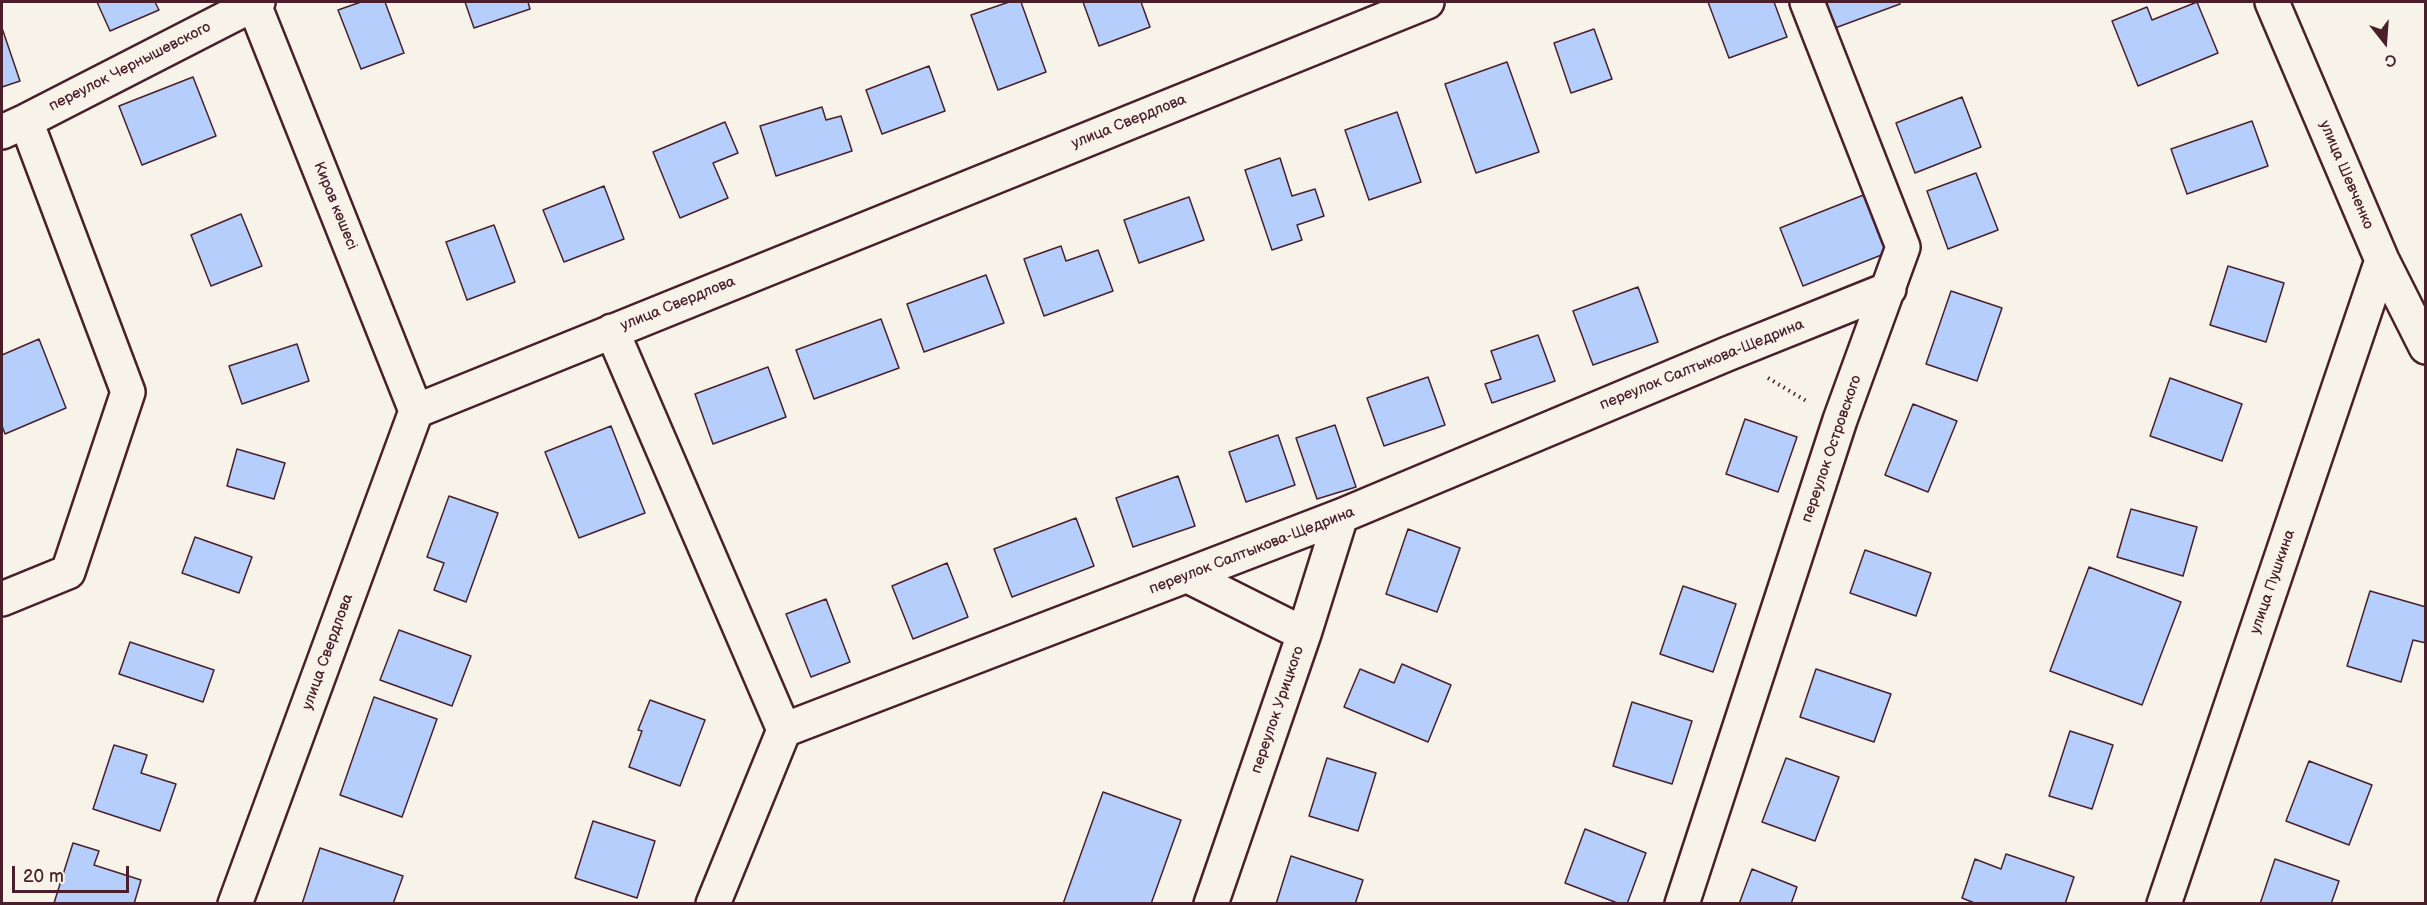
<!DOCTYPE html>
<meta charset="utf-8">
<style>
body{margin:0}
#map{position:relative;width:2427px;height:905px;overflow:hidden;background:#f7f3e8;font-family:"Balsamiq Sans",sans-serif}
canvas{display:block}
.frame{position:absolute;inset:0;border:3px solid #4a1f2b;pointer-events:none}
.north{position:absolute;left:2355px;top:12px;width:60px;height:60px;-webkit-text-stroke:4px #f7f3e8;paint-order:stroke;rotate:163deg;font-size:16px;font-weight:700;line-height:24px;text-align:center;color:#4a1f2b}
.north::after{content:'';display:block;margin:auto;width:21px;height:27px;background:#4a1f2b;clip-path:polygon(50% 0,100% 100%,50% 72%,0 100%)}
.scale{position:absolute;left:12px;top:866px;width:117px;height:27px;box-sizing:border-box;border:3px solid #4a1f2b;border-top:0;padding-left:8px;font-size:18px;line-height:21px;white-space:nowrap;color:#4a1f2b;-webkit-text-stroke:4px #f7f3e8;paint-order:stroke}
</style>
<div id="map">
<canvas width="2427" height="905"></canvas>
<div class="frame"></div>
<div class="north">С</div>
<div class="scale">20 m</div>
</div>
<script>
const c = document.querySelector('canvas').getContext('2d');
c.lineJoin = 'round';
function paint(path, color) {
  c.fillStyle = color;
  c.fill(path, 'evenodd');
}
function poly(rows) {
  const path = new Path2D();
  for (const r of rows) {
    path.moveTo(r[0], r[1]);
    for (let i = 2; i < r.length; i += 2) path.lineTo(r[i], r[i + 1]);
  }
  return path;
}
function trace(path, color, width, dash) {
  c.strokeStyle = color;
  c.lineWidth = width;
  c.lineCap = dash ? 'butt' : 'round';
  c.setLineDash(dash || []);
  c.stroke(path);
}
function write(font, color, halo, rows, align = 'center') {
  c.font = font + ' "Balsamiq Sans",sans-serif';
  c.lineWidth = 6;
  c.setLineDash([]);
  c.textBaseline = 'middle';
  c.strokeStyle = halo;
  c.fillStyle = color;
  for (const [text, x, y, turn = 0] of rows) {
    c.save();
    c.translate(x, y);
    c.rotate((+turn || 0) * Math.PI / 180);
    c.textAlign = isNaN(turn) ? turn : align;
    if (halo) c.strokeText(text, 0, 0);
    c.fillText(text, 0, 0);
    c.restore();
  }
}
const building = poly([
 [97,2,155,2,159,10,110,31,97,2],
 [361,2,385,2,404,53,361,69,338,10,361,2],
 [465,2,528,2,530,9,474,28,465,2],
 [1009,2,1021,2,1046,72,998,90,971,15,1009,2],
 [1083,2,1141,2,1150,27,1099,46,1083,2],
 [1708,2,1774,2,1787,37,1729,58,1708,2],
 [1825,2,1899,2,1900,4,1835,28,1825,2],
 [2197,2,2218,53,2138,86,2112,21,2147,7,2152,20,2197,2],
 [2,28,20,81,2,87,2,28],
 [1594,29,1612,79,1571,93,1554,43,1594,29],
 [1507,62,1539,152,1476,173,1445,84,1507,62],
 [929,66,945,111,882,134,866,90,929,66],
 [193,77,216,136,142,165,119,106,193,77],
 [1962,97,1981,147,1915,173,1896,123,1962,97],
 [822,107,826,120,841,116,852,151,776,176,760,126,822,107],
 [1397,112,1421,182,1369,200,1345,130,1397,112],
 [2252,121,2268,166,2187,194,2171,149,2252,121],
 [725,122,738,153,713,163,728,198,680,218,653,152,725,122],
 [1280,158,1292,196,1315,189,1324,216,1297,225,1302,240,1272,250,1245,170,1280,158],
 [1976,173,1998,230,1948,249,1927,191,1976,173],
 [604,186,624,239,564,262,543,210,604,186],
 [1866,194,1889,252,1803,286,1780,228,1866,194],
 [1189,197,1204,240,1139,263,1124,220,1189,197],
 [241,214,262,266,211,286,191,235,241,214],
 [494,225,515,282,467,300,446,242,494,225],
 [1061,246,1066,261,1098,250,1113,291,1044,316,1024,259,1061,246],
 [2228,266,2284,283,2266,342,2210,325,2228,266],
 [986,275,1004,323,924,352,907,304,986,275],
 [1638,287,1658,342,1593,365,1573,311,1638,287],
 [1951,291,2002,308,1977,381,1926,364,1951,291],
 [881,319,899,368,814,399,796,350,881,319],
 [1538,335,1555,381,1492,403,1485,384,1501,379,1491,351,1538,335],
 [39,339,66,408,5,434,2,426,2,355,39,339],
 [297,344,309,381,242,404,229,366,297,344],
 [768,367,786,417,713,444,695,394,768,367],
 [1428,377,1445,425,1384,446,1367,398,1428,377],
 [2170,378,2242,404,2222,461,2150,436,2170,378],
 [1913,404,1957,421,1928,492,1885,475,1913,404],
 [1745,419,1797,437,1778,492,1726,474,1745,419],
 [1335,425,1356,487,1317,499,1296,438,1335,425],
 [611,426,645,513,579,538,545,452,611,426],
 [1278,435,1295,485,1246,502,1229,452,1278,435],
 [237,449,285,463,274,499,227,486,237,449],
 [1178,476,1195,526,1133,547,1116,498,1178,476],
 [449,496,498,513,466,602,434,590,444,563,427,557,449,496],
 [2131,509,2197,527,2183,576,2117,557,2131,509],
 [1076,518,1094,566,1012,597,994,549,1076,518],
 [1408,529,1460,548,1437,612,1386,594,1408,529],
 [195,537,252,557,239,593,182,573,195,537],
 [1865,550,1931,573,1916,616,1850,593,1865,550],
 [947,563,968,617,913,639,892,586,947,563],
 [2089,567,2181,602,2142,705,2050,671,2089,567],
 [1683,586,1736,604,1713,672,1660,654,1683,586],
 [2370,591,2426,607,2426,643,2413,640,2401,682,2347,666,2370,591],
 [826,599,850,662,811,677,786,614,826,599],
 [399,630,471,656,452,706,380,680,399,630],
 [130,642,214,670,203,702,119,674,130,642],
 [1402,664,1451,685,1428,742,1344,707,1360,669,1394,683,1402,664],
 [1816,669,1891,694,1874,742,1800,717,1816,669],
 [374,697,437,719,402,817,340,795,374,697],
 [650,700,705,720,680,786,629,767,642,731,638,730,650,700],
 [1632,702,1692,721,1672,784,1613,766,1632,702],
 [2070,731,2113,745,2092,809,2049,796,2070,731],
 [114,745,147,755,141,773,176,784,160,831,93,809,114,745],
 [1327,758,1376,773,1358,831,1309,816,1327,758],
 [1786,758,1839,777,1815,841,1762,822,1786,758],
 [2309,761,2372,785,2349,845,2286,821,2309,761],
 [1103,792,1181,820,1151,904,1063,904,1103,792],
 [593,821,655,841,637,898,575,878,593,821],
 [1585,829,1646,853,1627,904,1620,904,1565,883,1585,829],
 [73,843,99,851,94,865,141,880,134,904,54,903,73,843],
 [320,848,403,876,393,904,302,904,320,848],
 [2006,854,2074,877,2065,904,1977,904,1962,898,1975,859,2001,869,2006,854],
 [1291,856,1363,880,1355,904,1276,904,1291,856],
 [2275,859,2339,881,2331,904,2260,904,2275,859],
 [1752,869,1797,887,1791,904,1739,904,1752,869]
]);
paint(building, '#b5cefc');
trace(building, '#4a1f2b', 1.5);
const minor = poly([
 [253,2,416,411],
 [2272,2,2382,260,2426,347],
 [2,132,26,121,258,2],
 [612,331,784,730],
 [1188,576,1304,634],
 [2,599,68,572,128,392,26,121],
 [235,904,416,411,1427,2],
 [713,904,784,730,1341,516,1727,354,1889,289],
 [1211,904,1304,634,1341,516],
 [1682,904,1840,420,1903,247,1807,2],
 [2164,904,2382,260]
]);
trace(minor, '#4a1f2b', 38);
trace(poly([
 [1768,378,1808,402]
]), '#4a1f2b', 4, [1.5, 4.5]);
trace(minor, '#f7f3e8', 33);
write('15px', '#4a1f2b', '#f7f3e8', [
 ["переулок Чернышевского",130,67,-27],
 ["улица Свердлова",1129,122,-22],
 ["улица Шевченко",2346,175,67],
 ["Киров көшесі",335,206,68],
 ["улица Свердлова",678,304,-22],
 ["переулок Салтыкова-Щедрина",1702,365,-22],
 ["переулок Островского",1832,449,-71],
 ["переулок Салтыкова-Щедрина",1252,551,-21],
 ["улица Пушкина",2273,582,-71],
 ["улица Свердлова",328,652,-70],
 ["переулок Урицкого",1278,710,-71]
]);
</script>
